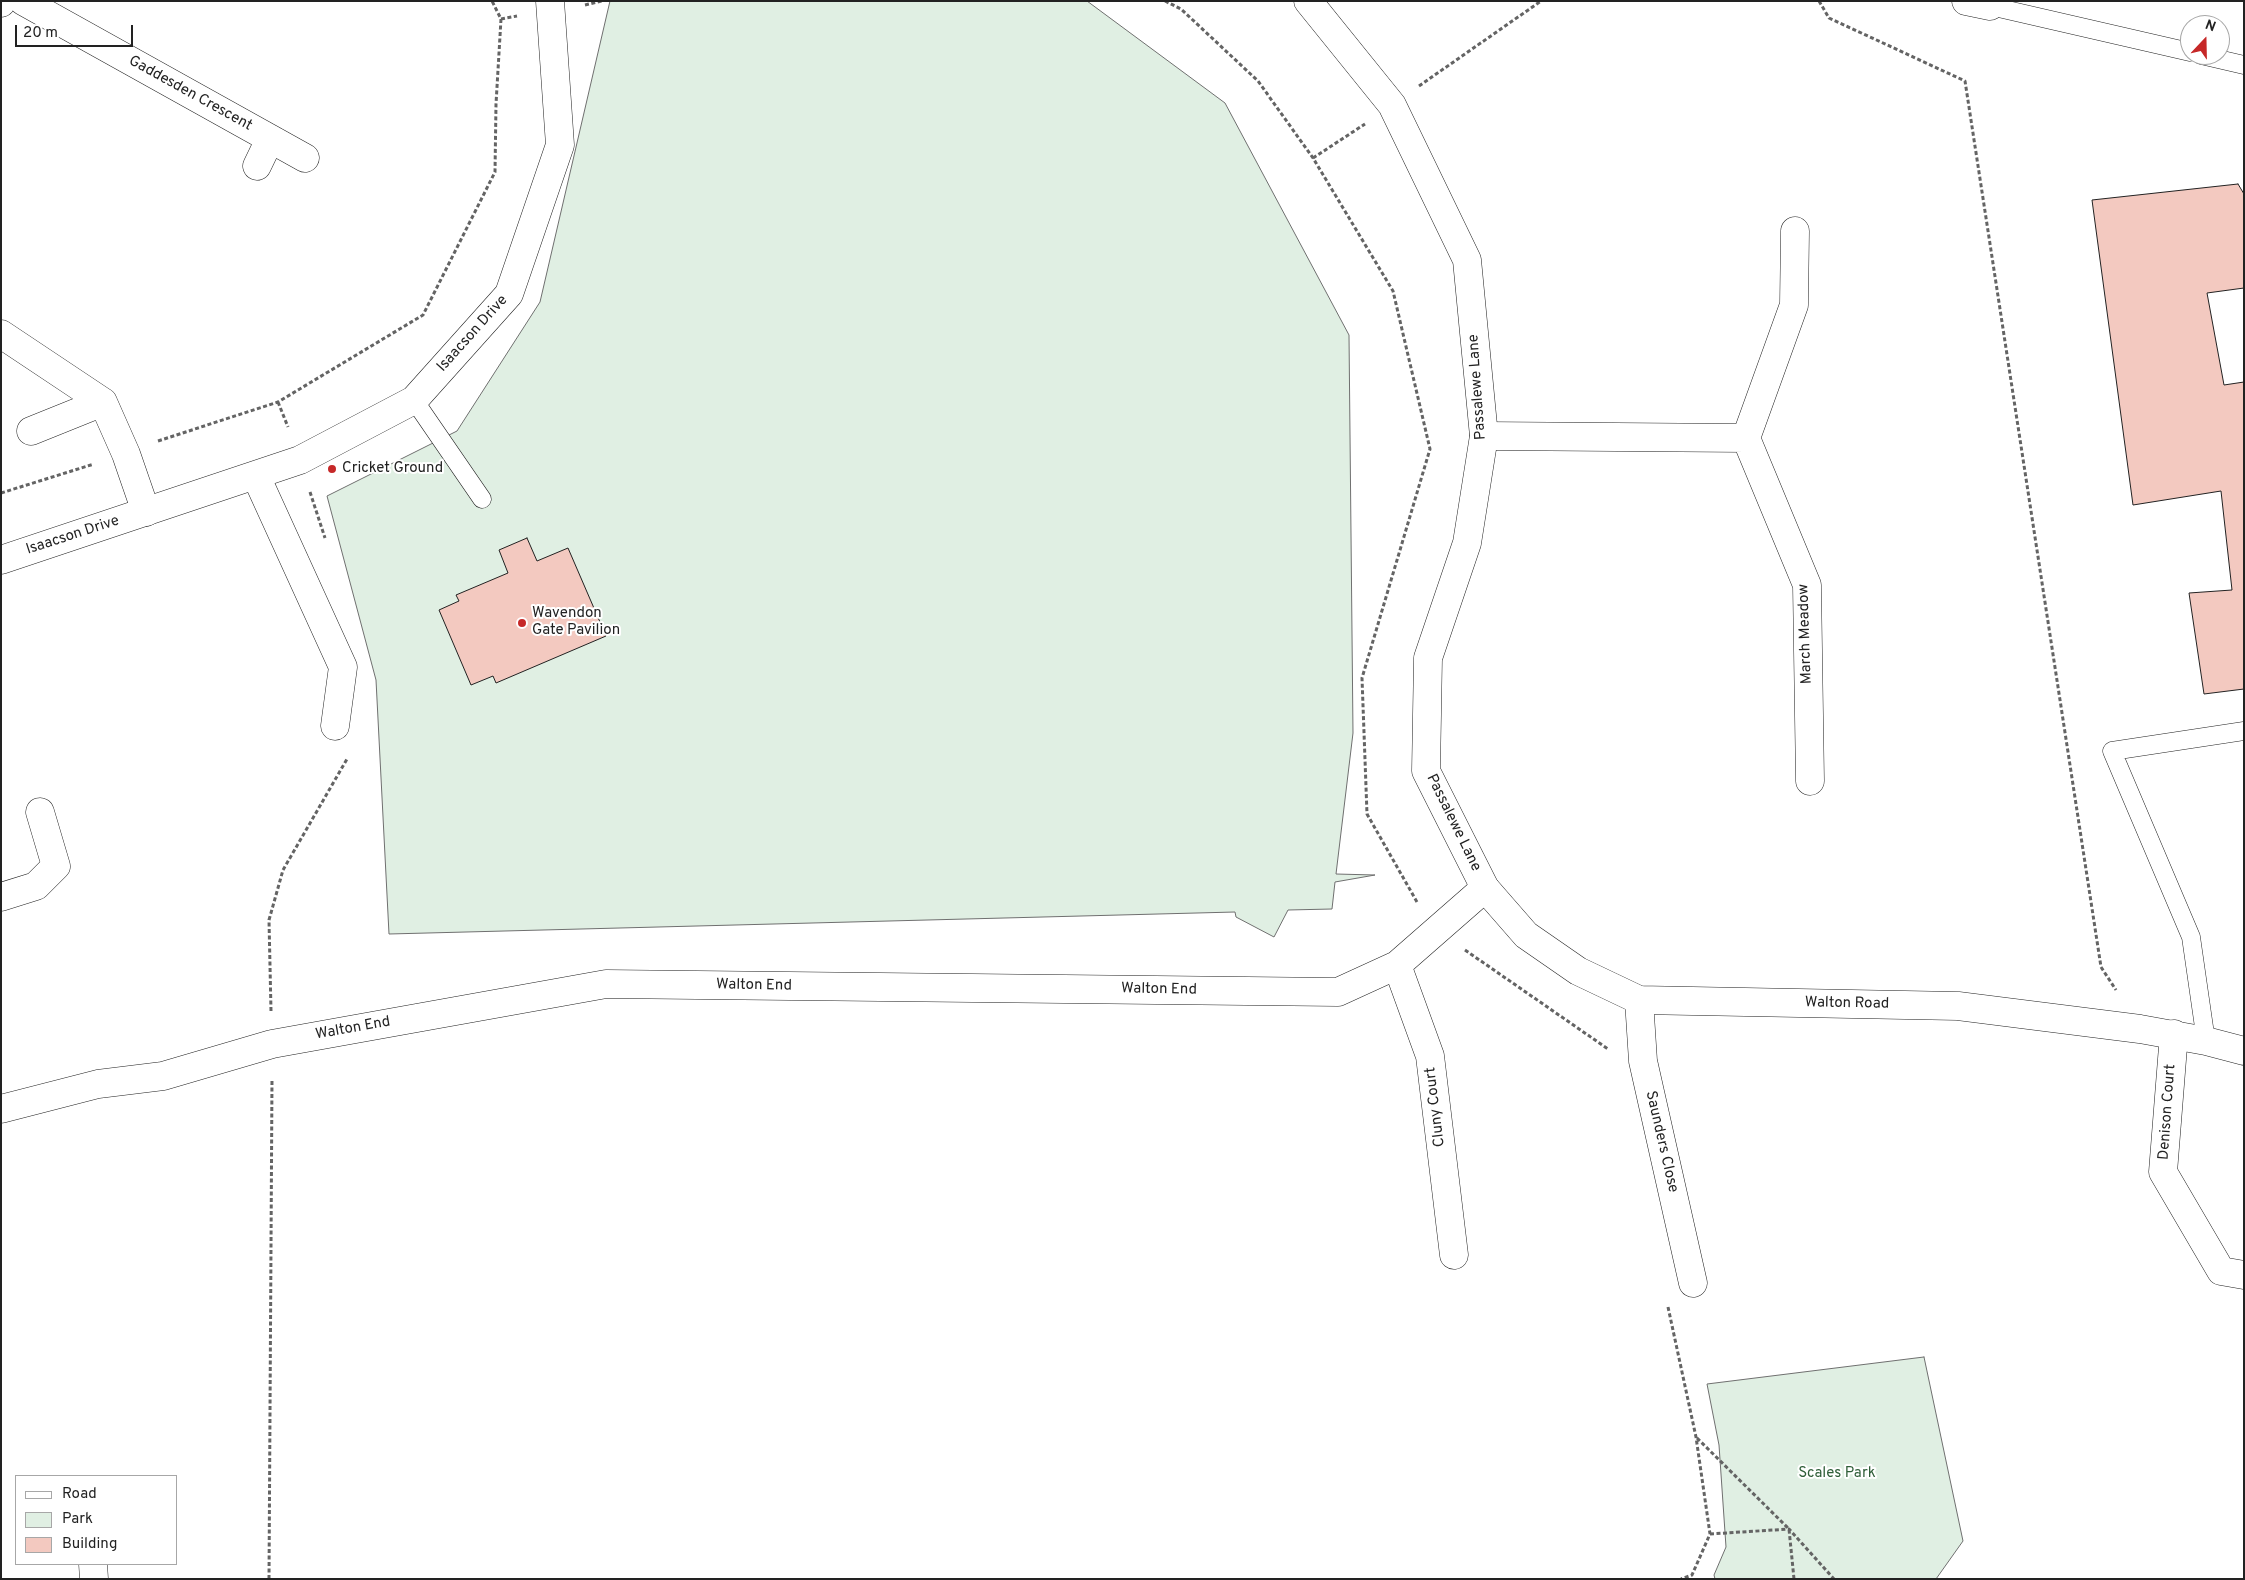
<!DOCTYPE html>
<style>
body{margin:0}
#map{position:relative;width:2245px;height:1580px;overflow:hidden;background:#fff;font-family:Overpass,sans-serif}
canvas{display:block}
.frame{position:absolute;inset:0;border:2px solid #222;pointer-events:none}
.legend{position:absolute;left:15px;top:1475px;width:162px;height:90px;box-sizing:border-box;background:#fff;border:1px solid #a7a7a7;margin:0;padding:6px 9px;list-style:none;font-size:15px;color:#222}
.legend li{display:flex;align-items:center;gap:10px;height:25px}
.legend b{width:25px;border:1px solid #a7a7a7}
.north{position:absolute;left:2180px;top:15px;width:50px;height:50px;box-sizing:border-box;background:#fff;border:1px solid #a7a7a7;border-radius:50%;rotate:21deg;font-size:14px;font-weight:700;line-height:20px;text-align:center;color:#222}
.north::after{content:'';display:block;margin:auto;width:18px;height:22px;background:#c62828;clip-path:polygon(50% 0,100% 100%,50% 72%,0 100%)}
.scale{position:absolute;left:15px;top:25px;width:118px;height:22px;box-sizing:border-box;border:2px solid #222;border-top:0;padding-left:6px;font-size:15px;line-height:18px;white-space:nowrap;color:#222;-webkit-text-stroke:4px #fff;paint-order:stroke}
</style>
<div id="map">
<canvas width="2245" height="1580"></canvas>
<div class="frame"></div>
<ul class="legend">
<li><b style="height:6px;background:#fff"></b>Road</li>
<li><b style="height:14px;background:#e0efe3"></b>Park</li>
<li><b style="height:14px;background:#f3c9c0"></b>Building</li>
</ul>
<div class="north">N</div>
<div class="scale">20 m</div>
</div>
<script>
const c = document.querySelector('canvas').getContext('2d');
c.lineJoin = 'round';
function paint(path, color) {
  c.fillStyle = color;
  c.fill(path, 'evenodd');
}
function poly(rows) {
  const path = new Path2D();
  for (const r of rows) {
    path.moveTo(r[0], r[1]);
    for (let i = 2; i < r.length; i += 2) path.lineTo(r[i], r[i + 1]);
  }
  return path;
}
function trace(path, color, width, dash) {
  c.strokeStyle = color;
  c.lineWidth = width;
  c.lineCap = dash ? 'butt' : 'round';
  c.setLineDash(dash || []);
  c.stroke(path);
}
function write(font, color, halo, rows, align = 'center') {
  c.font = font + ' Overpass,sans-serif';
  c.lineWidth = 4;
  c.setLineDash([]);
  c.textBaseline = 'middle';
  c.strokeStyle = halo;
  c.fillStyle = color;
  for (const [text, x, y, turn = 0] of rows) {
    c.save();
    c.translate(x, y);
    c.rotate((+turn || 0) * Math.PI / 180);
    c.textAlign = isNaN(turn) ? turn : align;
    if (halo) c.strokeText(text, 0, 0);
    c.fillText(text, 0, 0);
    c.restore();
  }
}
const green = poly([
 [610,1,1087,1,1225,103,1349,335,1353,733,1336,874,1375,875,1335,882,1332,909,1288,910,1274,937,1236,917,1235,912,389,934,376,680,327,496,457,431,540,302,610,1],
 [1924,1357,1963,1541,1936,1579,1715,1579,1714,1575,1726,1547,1719,1445,1707,1384,1924,1357]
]);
paint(green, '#e0efe3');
trace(green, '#6f6f6f', 1);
const building = poly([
 [2238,184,2244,194,2244,288,2207,293,2224,385,2244,382,2244,689,2204,694,2189,593,2232,590,2221,491,2133,505,2092,200,2238,184],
 [527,538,537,561,568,548,606,636,496,683,493,676,471,685,439,610,459,601,456,595,508,573,499,550,527,538]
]);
paint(building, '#f3c9c0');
trace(building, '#222', 1);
const lane = poly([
 [1990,1,1990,6,2190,52],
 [2201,55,2244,65],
 [414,400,482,499],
 [2206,1041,2191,937,2112,751,2244,731]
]);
const street = poly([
 [23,1,305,158],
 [1966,1,1990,6],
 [1,3,2,1],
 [257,166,270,139],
 [1795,231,1794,305,1746,438,1807,585,1810,781],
 [1,334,103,402],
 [103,402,126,454,146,512],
 [31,431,103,402],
 [1484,436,1746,438],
 [256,476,343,667,335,726],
 [1,897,36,886,56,866,40,812],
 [1397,965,1430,1056,1454,1255],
 [1639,1000,1643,1061,1693,1283],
 [2174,1034,2163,1172,2221,1271,2244,1275],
 [1,1109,98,1084,163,1076,272,1044,606,984,1338,992,1397,965,1485,888],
 [93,1564,94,1579]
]);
const secondary = poly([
 [1308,1,1392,105,1467,260,1484,436,1467,543,1428,658,1426,771,1485,888,1526,935,1578,971,1639,1000,1958,1006,2140,1029,2206,1041,2244,1051],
 [1,560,300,460,414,400,509,294,560,145,550,1]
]);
trace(lane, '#222', 19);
trace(street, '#222', 29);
trace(secondary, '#222', 29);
trace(poly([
 [1165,1,1181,9,1258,81,1313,158,1393,291,1430,449,1362,678,1367,814,1417,902],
 [1819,1,1829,18,1965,81,2101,967,2116,990],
 [585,5,602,1],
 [501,19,517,16],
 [1419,86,1541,1],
 [1313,158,1365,124],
 [278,402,288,427],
 [158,441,278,402,423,315,495,172,496,104,501,19,492,1],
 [310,492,325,538],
 [1,493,94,464],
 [1465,950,1608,1049],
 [271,1011,269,920,283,870,347,759],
 [1668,1307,1696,1437,1710,1534,1692,1575,1681,1579],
 [1697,1438,1789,1529,1794,1579],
 [1710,1534,1789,1529,1834,1579],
 [269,1579,272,1079]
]), '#646464', 3, [4, 2.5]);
trace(lane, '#fff', 18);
trace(street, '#fff', 28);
trace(secondary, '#fff', 28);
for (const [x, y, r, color] of [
 [332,469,5,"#c62828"],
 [522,623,5,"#c62828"]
]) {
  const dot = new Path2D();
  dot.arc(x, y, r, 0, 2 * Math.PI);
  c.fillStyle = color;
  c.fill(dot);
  trace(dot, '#fff', 2);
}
write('15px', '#222', '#fff', [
 ["Gaddesden Crescent",190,94,29],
 ["Isaacson Drive",473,334,-48],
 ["Passalewe Lane",1478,387,-94],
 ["Isaacson Drive",73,536,-18],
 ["March Meadow",1806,634,-92],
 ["Passalewe Lane",1453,823,64],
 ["Walton End",754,986,1],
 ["Walton End",1159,990,1],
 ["Walton Road",1847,1004,1],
 ["Walton End",353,1029,-10],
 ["Cluny Court",1436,1107,-97],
 ["Denison Court",2168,1112,-86],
 ["Saunders Close",1661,1142,77]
]);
write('15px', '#222', '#fff', [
 ["Cricket Ground",342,469],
 ["Wavendon",532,614],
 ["Gate Pavilion",532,631]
], 'left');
write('15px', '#2f5e38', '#fff', [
 ["Scales Park",1837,1474]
]);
</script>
